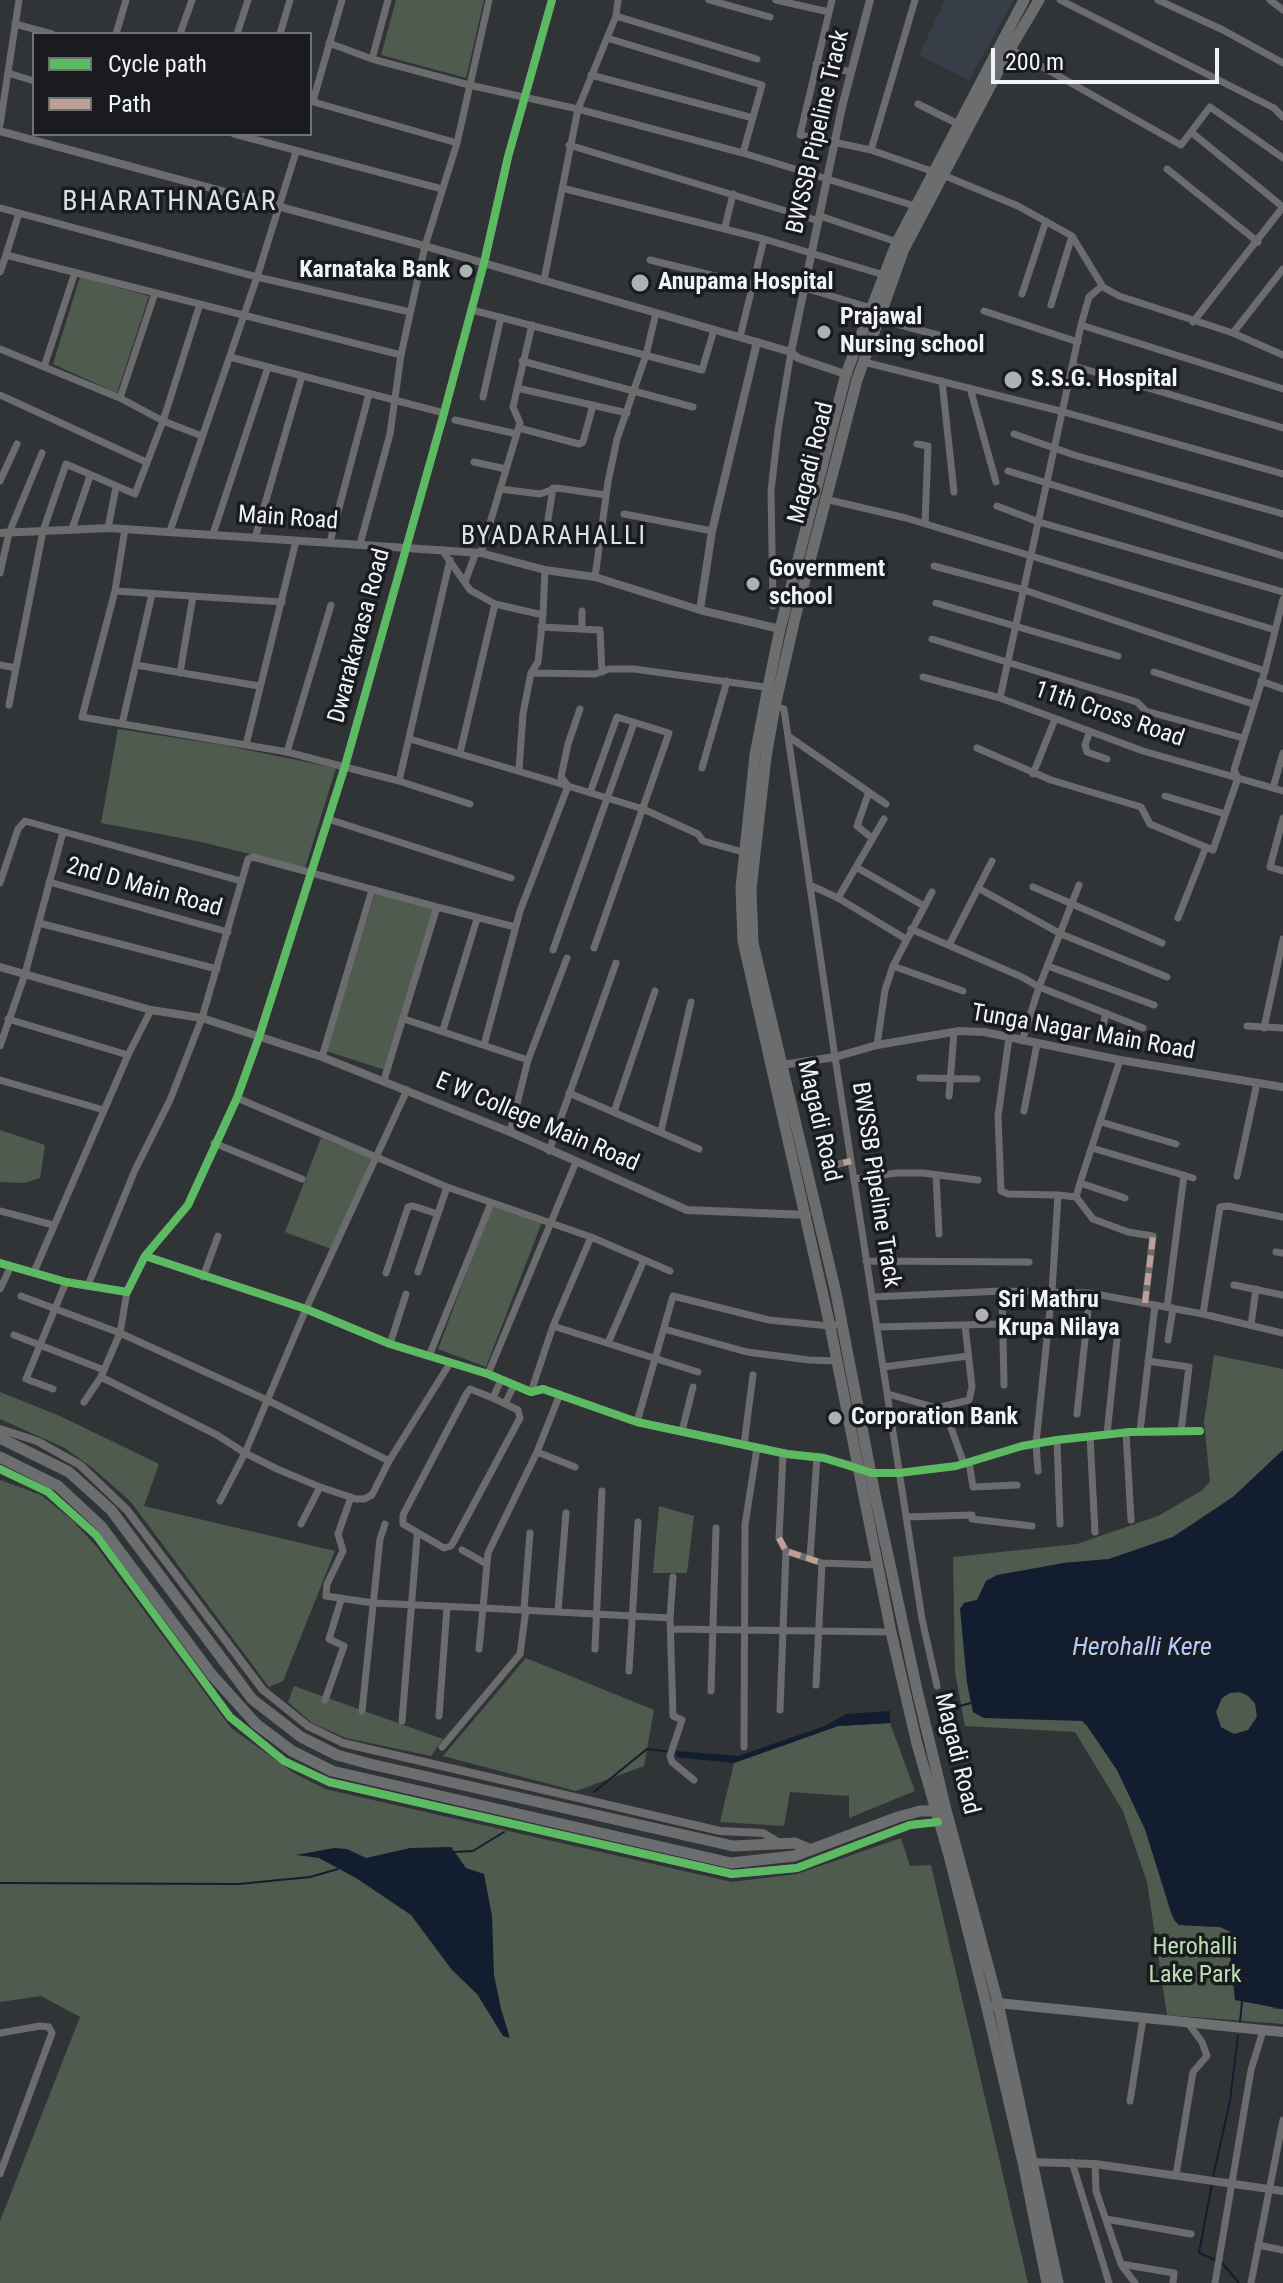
<!DOCTYPE html>
<style>
body{margin:0}
#map{position:relative;width:1283px;height:2283px;overflow:hidden;background:#313437;font-family:"Roboto Condensed",sans-serif}
canvas{display:block}
.legend{position:absolute;left:32px;top:32px;width:280px;height:104px;box-sizing:border-box;background:#191b1e;border:2px solid #6f7275;margin:0;padding:10px 14px;list-style:none;font-size:24px;color:#f1f4f7}
.legend li{display:flex;align-items:center;gap:16px;height:40px}
.legend b{width:40px;border:2px solid #6f7275}
.scale{position:absolute;left:991px;top:48px;width:228px;height:36px;box-sizing:border-box;border:4px solid #f1f4f7;border-top:0;padding-left:10px;font-size:24px;line-height:28px;white-space:nowrap;color:#f1f4f7;-webkit-text-stroke:6px #191b1e;paint-order:stroke}
</style>
<div id="map">
<canvas width="1283" height="2283"></canvas>
<ul class="legend">
<li><b style="height:10px;background:#5cba63"></b>Cycle path</li>
<li><b style="height:10px;background:#bda197"></b>Path</li>
</ul>
<div class="scale">200 m</div>
</div>
<script>
const c = document.querySelector('canvas').getContext('2d');
c.lineJoin = 'round';
function paint(path, color) {
  c.fillStyle = color;
  c.fill(path, 'evenodd');
}
function poly(rows) {
  const path = new Path2D();
  for (const r of rows) {
    if (r.length === 3) {
      path.moveTo(r[0] + r[2], r[1]);
      path.arc(r[0], r[1], r[2], 0, 2 * Math.PI);
      continue;
    }
    path.moveTo(r[0], r[1]);
    for (let i = 2; i < r.length; i += 2) path.lineTo(r[i], r[i + 1]);
  }
  return path;
}
function trace(path, color, width, dash) {
  c.strokeStyle = color;
  c.lineWidth = width;
  c.lineCap = dash ? 'butt' : 'round';
  c.setLineDash(dash || []);
  c.stroke(path);
}
function write(font, color, halo, rows, align = 'center') {
  c.font = font + ' "Roboto Condensed",sans-serif';
  c.lineWidth = 7;
  c.setLineDash([]);
  c.textBaseline = 'middle';
  c.strokeStyle = halo;
  c.fillStyle = color;
  for (const [text, x, y, turn = 0] of rows) {
    c.save();
    c.translate(x, y);
    c.rotate((+turn || 0) * Math.PI / 180);
    c.textAlign = isNaN(turn) ? turn : align;
    if (halo) c.strokeText(text, 0, 0);
    c.fillText(text, 0, 0);
    c.restore();
  }
}
paint(poly([
 [945,0,1014,0,969,80,919,55]
]), '#373e47');
paint(poly([
 [396,0,484,0,466,78,381,55],
 [80,277,149,296,117,393,53,364],
 [118,729,223,745,336,768,305,868,202,842,101,823],
 [376,891,439,911,388,1071,326,1051],
 [0,1130,45,1145,40,1178,24,1183,0,1182],
 [321,1138,372,1158,331,1249,285,1232],
 [493,1203,542,1222,486,1367,438,1349],
 [1214,1355,1283,1369,1283,1450,1233,1497,1173,1537,1109,1559,1064,1563,986,1581,977,1600,964,1603,1088,1726,1117,1770,1145,1829,1171,1914,1179,1925,1220,1927,1232,1932,1230,1952,1274,2009,1283,2009,1283,2024,1167,2015,1147,1882,1123,1811,1075,1732,965,1726,955,1672,953,1557,1077,1544,1158,1516,1201,1491,1210,1482,1204,1422],
 [0,1392,60,1416,159,1464,144,1506,335,1551,283,1681,269,1687,131,1502,95,1470,65,1448,0,1419],
 [0,1480,41,1495,72,1520,96,1546,231,1728,294,1773,325,1789,732,1882,797,1874,901,1838,910,1866,931,1865,1028,2283,0,2283,0,2221,80,2017,41,1996,0,2002],
 [659,1506,694,1516,687,1573,653,1573],
 [526,1658,654,1710,644,1766,576,1791,443,1756],
 [294,1686,443,1739,431,1756,346,1738,312,1723,288,1702],
 [1236,1713,21],
 [890,1723,915,1791,849,1818,849,1796,790,1792,784,1826,720,1822,734,1763,838,1726]
]), '#4f5b4e');
paint(poly([
 [1283,1450,1283,2009,1235,2000,1230,1952,1231,1932,1220,1927,1179,1925,1174,1920,1145,1829,1117,1770,1087,1726,1082,1721,984,1718,973,1712,967,1683,960,1609,964,1603,977,1600,986,1581,997,1575,1064,1563,1109,1559,1173,1537,1233,1497],
 [1240,1692,1248,1696,1255,1703,1257,1717,1248,1730,1234,1734,1221,1727,1216,1712,1222,1698,1230,1693],
 [890,1711,890,1723,838,1726,734,1763,676,1757,677,1751,738,1756,825,1726,846,1714],
 [451,1847,466,1868,484,1874,492,1916,494,1975,501,2009,510,2038,503,2036,477,1994,452,1970,411,1915,356,1878,319,1858,296,1855,334,1848,347,1849,366,1858,410,1848]
]), '#121d30');
trace(poly([
 [941,1711,971,1703],
 [594,1792,647,1749,679,1753],
 [454,1852,473,1851,504,1832],
 [0,1883,239,1884,310,1877,338,1869],
 [1240,2022,1242,2002],
 [1213,2177,1230,2101,1238,2036],
 [1212,2183,1199,2253,1216,2260],
 [1222,2263,1239,2283]
]), '#121d30', 2);
trace(poly([
 [709,0,770,17],
 [776,0,829,12],
 [832,0,800,135,871,150,943,175,1018,206,1072,236,1103,287,1119,296,1233,333,1283,355],
 [1060,0,1274,108,1283,117],
 [1158,0,1223,30,1283,63],
 [1270,0,1283,10],
 [616,16,757,59],
 [15,24,52,34],
 [116,34,126,0],
 [180,34,192,0],
 [237,34,248,0],
 [280,34,290,0],
 [607,38,762,85,743,153],
 [329,43,372,59,469,85,578,109,743,153,915,206],
 [1007,47,1181,145,1210,107,1283,158],
 [372,59,388,0],
 [816,64,851,72],
 [8,73,34,81],
 [591,75,753,118],
 [310,101,457,143],
 [313,101,342,0],
 [918,104,962,126],
 [0,125,19,0],
 [1191,132,1283,207],
 [234,134,442,189],
 [569,145,819,221],
 [871,150,915,0],
 [1167,169,1258,242],
 [562,188,764,239,740,337],
 [0,208,257,277,410,312],
 [820,216,897,242],
 [725,227,733,194],
 [764,239,884,275],
 [6,255,19,213],
 [650,260,752,285],
 [0,272,6,255,401,355],
 [544,280,578,109,616,16,618,0],
 [805,288,871,308],
 [1022,294,1046,221],
 [1051,305,1072,236],
 [472,310,702,370,714,330],
 [984,311,1078,342],
 [877,319,942,336],
 [1193,322,1283,207],
 [1081,325,1283,389],
 [1233,333,1283,269],
 [0,349,120,398,163,421,202,436],
 [230,357,444,413],
 [522,361,693,407],
 [864,362,1064,412,1283,474],
 [1074,366,1283,428],
 [44,367,75,272],
 [942,381,954,492],
 [517,388,627,413],
 [970,388,996,482],
 [0,395,146,462],
 [483,397,501,317],
 [120,398,155,293],
 [455,420,517,434],
 [519,428,579,444,583,442,593,405],
 [1014,434,1074,455,1283,514],
 [917,444,928,446,925,524],
 [474,462,506,469],
 [1008,471,1283,556],
 [0,481,17,444],
 [500,489,540,494,557,488,606,495],
 [825,499,906,518,1275,630],
 [997,506,1039,522,1283,592],
 [624,514,712,531],
 [547,526,553,488],
 [108,528,116,487],
 [72,529,90,476],
 [125,529,115,591,82,717,287,752,399,781,470,804],
 [170,531,257,277,296,152],
 [213,534,268,367],
 [255,538,302,376],
 [330,542,369,394],
 [360,544,390,434,401,355,425,246,457,143,489,0],
 [442,550,470,590,495,604,543,615,538,662,531,673,595,674,609,669,634,669,772,688],
 [481,553,520,423,513,407,532,325],
 [934,566,1024,590,1265,671],
 [0,573,9,533,42,453],
 [595,577,608,482,617,439,646,355,656,313],
 [465,582,476,552],
 [115,591,282,602],
 [936,603,1118,656],
 [773,606,771,491,778,430,791,352],
 [543,615,545,570],
 [541,627,600,630,602,672],
 [582,629,582,611],
 [932,639,1137,702,1146,711,1243,738],
 [0,665,16,668,43,531,66,464,135,494,163,421,200,304],
 [136,665,259,686],
 [1154,672,1253,704],
 [180,673,193,596],
 [923,677,1000,698,1143,751,1283,791],
 [1261,681,1283,689],
 [1000,698,1081,325,1089,297,1102,286],
 [9,705,16,668],
 [771,705,784,709,785,716,835,1057,922,1619,937,1686],
 [580,709,568,744,561,777,568,786,643,809,698,834,703,841,743,852],
 [122,724,152,594],
 [1090,731,1085,745,1087,752,1107,759],
 [788,736,886,804],
 [410,739,568,786,520,911,484,1045],
 [246,745,296,541],
 [977,748,1051,780,1141,807,1150,824,1213,850,1238,778,1234,770,1265,671,1283,599],
 [287,752,331,605],
 [460,753,495,604],
 [702,768,727,681],
 [519,770,523,714,531,673],
 [1033,774,1055,719],
 [399,781,450,560],
 [1273,788,1283,753],
 [869,792,857,826,872,838],
 [590,793,617,717,669,733,594,948],
 [1165,796,1225,814],
 [1283,818,1270,867,1283,871],
 [328,819,511,878],
 [856,867,924,906],
 [49,882,228,932],
 [0,883,18,829,25,821,241,881],
 [810,885,838,898,884,819],
 [1033,887,1162,943],
 [978,888,1061,934,1167,977],
 [838,898,906,939],
 [437,907,515,927],
 [1178,918,1206,847],
 [39,923,217,969],
 [911,929,1022,977,1039,987,1143,1028],
 [949,945,992,861],
 [553,950,634,723],
 [893,966,963,991],
 [1048,966,1154,1005],
 [8,1019,128,1055],
 [404,1019,528,1060],
 [1247,1026,1283,1028],
 [1264,1028,1283,939],
 [443,1030,477,919],
 [1102,1030,1106,1013],
 [1009,1038,998,1116,1001,1191,1008,1194,1058,1195],
 [1022,1041,1039,987,1079,885],
 [877,1045,885,990,893,966,932,892],
 [0,1046,25,974,63,832],
 [322,1057,372,890],
 [1120,1060,1080,1183,1125,1198],
 [920,1078,977,1079],
 [0,1080,104,1110],
 [569,1093,699,1149],
 [949,1096,954,1032],
 [237,1098,447,1187,591,1237,670,1271],
 [1024,1111,1037,1044],
 [614,1112,655,991],
 [1101,1122,1176,1144],
 [661,1131,691,1002],
 [510,1132,528,1060,567,958],
 [214,1143,302,1179],
 [1092,1148,1193,1178],
 [549,1151,616,963],
 [826,1167,851,1161],
 [936,1175,939,1234],
 [1237,1176,1257,1083],
 [854,1179,897,1173,923,1173,978,1180],
 [1076,1197,1093,1219,1128,1232,1153,1236,1145,1303],
 [0,1211,53,1225],
 [1276,1252,1283,1253],
 [866,1261,1029,1262],
 [34,1272,128,1055,151,1010],
 [418,1272,447,1187],
 [386,1273,408,1207,413,1206,438,1214],
 [203,1277,218,1236],
 [88,1285,135,1170,170,1100,202,1018,248,859,253,857,437,907,384,1080],
 [1234,1285,1283,1295],
 [0,1289,11,1266],
 [1002,1291,1004,1385],
 [127,1292,120,1333,101,1377,217,1435,245,1453,277,1469,320,1487,356,1499,364,1499,372,1495,389,1461,450,1363],
 [21,1296,120,1333,269,1401,389,1461],
 [872,1297,1002,1291,1090,1293,1203,1314,1283,1333],
 [1167,1307,1184,1175],
 [1203,1314,1220,1207,1228,1206,1283,1217],
 [1251,1325,1256,1289],
 [553,1326,698,1372],
 [877,1327,1002,1324],
 [664,1329,747,1352,809,1360,837,1361],
 [1023,1329,1048,1330],
 [14,1335,104,1370],
 [1168,1340,1173,1308],
 [608,1343,644,1260],
 [390,1344,406,1294],
 [429,1356,491,1203],
 [1148,1361,1189,1367,1181,1431],
 [883,1367,968,1356],
 [488,1374,576,1162],
 [53,1389,26,1379,66,1282],
 [531,1392,553,1326,591,1237],
 [560,1394,537,1452,488,1553,483,1608,670,1618,673,1716,682,1720,670,1756,672,1762,694,1780],
 [888,1394,937,1408,969,1400,972,1387,965,1325],
 [493,1398,518,1410,520,1418,454,1541,451,1546,444,1548,403,1524,403,1515,467,1393,470,1389,493,1398,501,1380],
 [84,1402,101,1377],
 [505,1404,514,1385],
 [944,1408,964,1464],
 [1077,1414,1090,1293],
 [637,1422,673,1296,769,1320,830,1326,843,1323],
 [682,1431,693,1387],
 [1140,1431,1155,1305],
 [1126,1432,1131,1520],
 [1107,1434,1117,1339],
 [1090,1436,1095,1532],
 [1057,1440,1060,1524],
 [744,1445,753,1375],
 [537,1452,575,1467],
 [969,1462,973,1487,1017,1485],
 [1038,1471,1036,1443,1052,1291,1058,1195,1076,1197,1080,1183],
 [872,1473,899,1473,956,1466,1022,1446,1057,1440,1130,1432,1200,1431],
 [351,1497,338,1534,343,1551,327,1584,326,1596,373,1603,483,1608,479,1649],
 [220,1501,245,1453,306,1309,407,1090],
 [906,1517,972,1515,972,1519,1032,1526],
 [301,1524,320,1487],
 [462,1550,485,1563],
 [786,1551,822,1563,878,1565],
 [810,1558,817,1457],
 [524,1609,530,1533],
 [558,1611,566,1513],
 [670,1618,673,1577],
 [671,1629,891,1632],
 [595,1649,602,1491],
 [629,1671,638,1522],
 [816,1685,822,1563],
 [711,1691,716,1528],
 [325,1700,344,1646,329,1639,341,1600],
 [780,1710,786,1551,779,1538,783,1454],
 [362,1711,380,1539,385,1524],
 [439,1716,447,1607],
 [402,1721,417,1537],
 [442,1747,520,1654,526,1609],
 [744,1747,745,1525,757,1448],
 [0,2033,40,2026,49,2027,52,2033,0,2174],
 [1130,2101,1143,2019],
 [1072,2162,1109,2283],
 [1095,2164,1096,2191,1121,2264,1174,2273,1173,2283],
 [1176,2175,1193,2072,1207,2056,1202,2042,1188,2023],
 [1106,2219,1191,2234],
 [1258,2245,1283,2250],
 [1122,2266,1135,2283],
 [1215,2283,1251,2070,1263,2031],
 [1251,2283,1283,2120]
]), '#6c6c6e', 7);
trace(poly([
 [0,131,425,246,791,352,798,358,848,375],
 [757,342,712,531,700,610,780,629],
 [791,352,842,107,870,0],
 [0,533,108,528,481,553,545,570,595,577,700,610],
 [0,967,151,1010,202,1018,322,1057,510,1132,687,1210,807,1215],
 [782,1065,835,1057,877,1045,959,1031,984,1032,1120,1060,1283,1087],
 [145,1256,306,1309,390,1344,488,1374,531,1392,543,1389,637,1422,787,1454,824,1458,861,1468],
 [0,1263,66,1282,127,1292,145,1256,188,1205,237,1098,259,1037,345,766,444,413,484,263,508,157,552,0],
 [0,1429,37,1441,80,1465,127,1510,263,1690,308,1726,343,1743,720,1831,763,1833,781,1844],
 [0,1469,48,1492,96,1535,230,1717,284,1761,329,1782,732,1874,797,1868,910,1825,938,1822],
 [1030,2162,1095,2164,1283,2191]
]), '#6c6c6e', 8);
trace(poly([
 [993,2006,998,2003,1283,2032]
]), '#6e7071', 10);
trace(poly([
 [1024,0,897,242,846,374,780,629,768,687,755,755,741,888,743,941,830,1326,891,1632,917,1744,950,1859,987,2008,1023,2162,1047,2283],
 [1039,0,1010,49,904,249,857,380,795,618,775,706,766,757,751,889,753,943,836,1293,875,1495,917,1690,946,1810,998,2003,1058,2283],
 [0,1438,69,1472,111,1510,252,1699,301,1737,337,1755,370,1764,733,1846,795,1843,811,1850],
 [0,1457,58,1486,101,1526,212,1675,256,1724,292,1751,332,1771,731,1863,794,1856,898,1817,920,1811,940,1811]
]), '#6c6d6f', 11);
trace(poly([
 [826,1167,851,1161],
 [1145,1303,1153,1236],
 [779,1538,786,1551,822,1563]
]), '#bda197', 6, [12, 6]);
trace(poly([
 [145,1256,306,1309,390,1344,488,1374,531,1392,543,1389,637,1422,787,1454,824,1458,872,1473,899,1473,956,1466,1022,1446,1057,1440,1130,1432,1200,1431],
 [0,1263,66,1282,127,1292,145,1256,188,1205,237,1098,259,1037,345,766,444,413,484,263,508,157,552,0],
 [0,1469,48,1492,96,1535,230,1717,284,1761,329,1782,732,1874,797,1868,910,1825,938,1822]
]), '#5cba63', 8);
for (const [x, y, r, color] of [
 [466,271,8,"#aeb1b4"],
 [640,283,10,"#aeb1b4"],
 [824,332,8,"#aeb1b4"],
 [1013,380,10,"#aeb1b4"],
 [753,584,8,"#aeb1b4"],
 [982,1315,8,"#aeb1b4"],
 [835,1418,8,"#aeb1b4"]
]) {
  const dot = new Path2D();
  dot.arc(x, y, r, 0, 2 * Math.PI);
  c.fillStyle = color;
  c.fill(dot);
  trace(dot, '#191b1e', 3);
}
write('24px', '#f1f4f7', '#191b1e', [
 ["BWSSB Pipeline Track",819,132,-77],
 ["Magadi Road",812,463,-76],
 ["Main Road",288,519,4],
 ["Dwarakavasa Road",360,636,-75],
 ["11th Cross Road",1109,715,19],
 ["2nd D Main Road",144,888,16],
 ["Tunga Nagar Main Road",1083,1033,10],
 ["Magadi Road",818,1121,77],
 ["E W College Main Road",537,1123,23],
 ["BWSSB Pipeline Track",875,1185,81],
 ["Magadi Road",956,1754,76]
]);
write('bold 24px', '#f1f4f7', '#191b1e', [
 ["Karnataka Bank",450,271,"right"],
 ["Anupama Hospital",658,283],
 ["Prajawal",840,318],
 ["Nursing school",840,346],
 ["S.S.G. Hospital",1031,380],
 ["Government",769,570],
 ["school",769,598],
 ["Sri Mathru",998,1301],
 ["Krupa Nilaya",998,1329],
 ["Corporation Bank",851,1418]
], 'left');
write('24px', '#b9e0b3', '#191b1e', [
 ["Herohalli",1195,1948],
 ["Lake Park",1195,1976]
]);
c.letterSpacing = '2px';
write('26px', '#dbe1e8', '#191b1e', [
 ["BYADARAHALLI",554,537]
]);
c.letterSpacing = '0px';
write('italic 26px', '#afccfc', '#191b1e', [
 ["Herohalli Kere",1142,1648]
]);
c.letterSpacing = '2px';
write('28px', '#dbe1e8', '#191b1e', [
 ["BHARATHNAGAR",170,203]
]);
c.letterSpacing = '0px';
</script>
